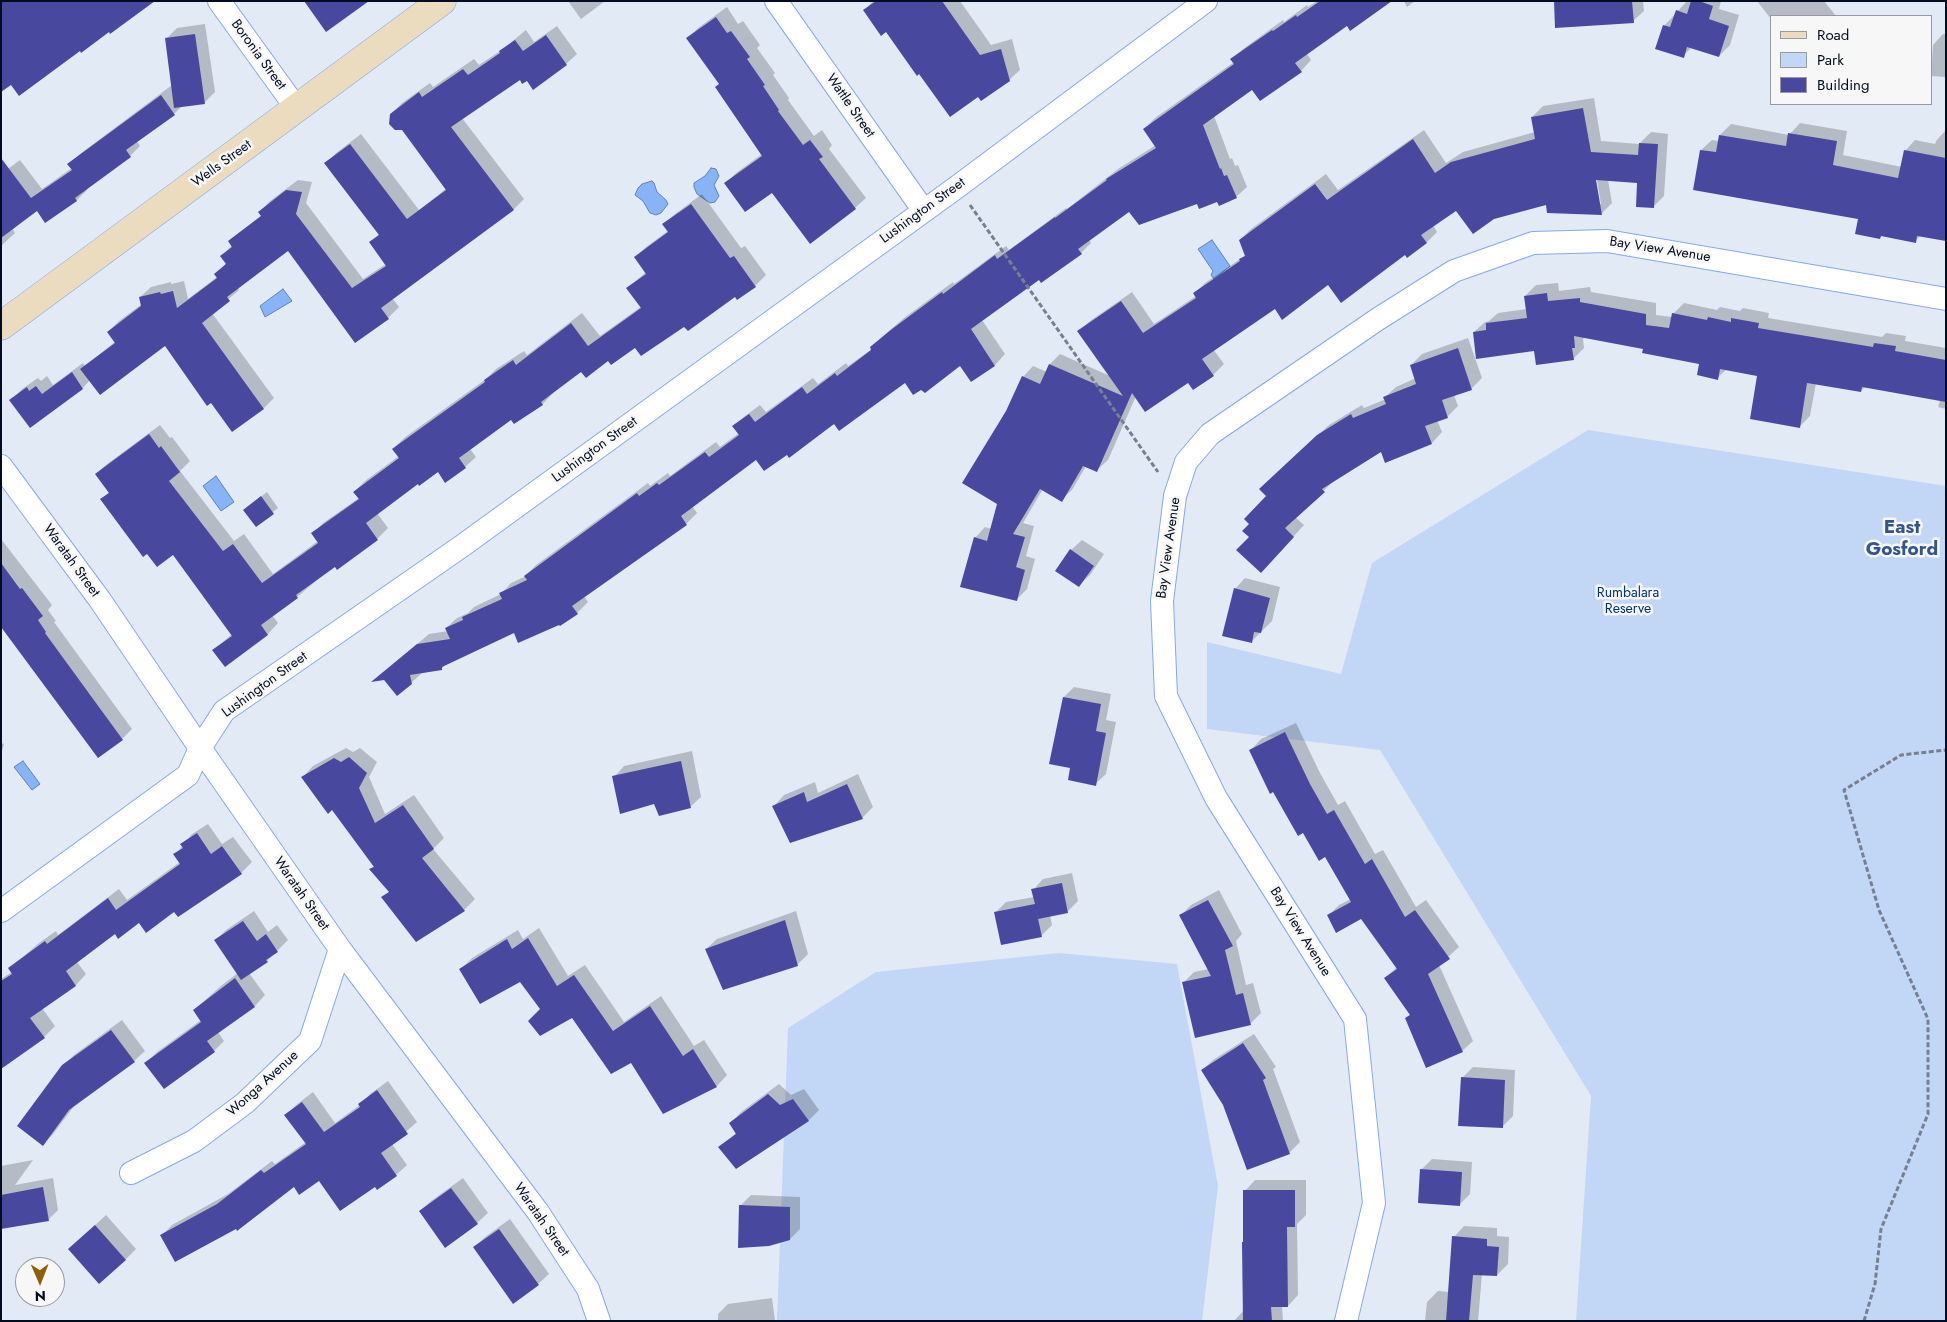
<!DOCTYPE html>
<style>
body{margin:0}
#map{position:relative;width:1947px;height:1322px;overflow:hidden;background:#e2eaf6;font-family:Jost,sans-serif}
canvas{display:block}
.frame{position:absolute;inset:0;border:2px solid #020c21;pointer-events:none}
.legend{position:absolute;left:1770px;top:15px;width:162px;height:90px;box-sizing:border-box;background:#f7f7f7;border:1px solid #9599a1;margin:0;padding:6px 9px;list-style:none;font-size:15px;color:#020c21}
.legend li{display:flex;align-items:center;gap:10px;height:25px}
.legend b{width:25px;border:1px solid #9599a1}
.north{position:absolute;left:15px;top:1257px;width:50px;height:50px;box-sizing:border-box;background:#f7f7f7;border:1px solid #9599a1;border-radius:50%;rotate:179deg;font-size:14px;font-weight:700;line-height:20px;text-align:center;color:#020c21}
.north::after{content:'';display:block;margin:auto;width:18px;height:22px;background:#8b6102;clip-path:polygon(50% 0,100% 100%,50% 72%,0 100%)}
</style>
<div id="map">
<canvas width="1947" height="1322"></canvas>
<div class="frame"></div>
<ul class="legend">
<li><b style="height:6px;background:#ecdcbf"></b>Road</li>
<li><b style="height:14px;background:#c2d6f5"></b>Park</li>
<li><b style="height:14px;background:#48499e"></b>Building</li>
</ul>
<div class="north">N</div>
</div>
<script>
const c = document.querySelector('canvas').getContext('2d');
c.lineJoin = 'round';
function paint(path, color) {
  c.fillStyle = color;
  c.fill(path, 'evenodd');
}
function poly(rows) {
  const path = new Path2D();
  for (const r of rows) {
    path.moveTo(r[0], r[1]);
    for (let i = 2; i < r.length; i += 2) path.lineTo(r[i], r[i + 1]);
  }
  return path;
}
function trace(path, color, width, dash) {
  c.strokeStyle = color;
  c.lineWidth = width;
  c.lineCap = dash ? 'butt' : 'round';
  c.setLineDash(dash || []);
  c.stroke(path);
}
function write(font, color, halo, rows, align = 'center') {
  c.font = font + ' Jost,sans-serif';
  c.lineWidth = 5;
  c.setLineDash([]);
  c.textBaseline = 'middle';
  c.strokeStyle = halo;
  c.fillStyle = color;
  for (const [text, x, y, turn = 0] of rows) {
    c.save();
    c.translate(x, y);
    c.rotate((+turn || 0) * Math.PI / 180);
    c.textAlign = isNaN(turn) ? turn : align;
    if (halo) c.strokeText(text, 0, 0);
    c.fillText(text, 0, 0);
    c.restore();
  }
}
paint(poly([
 [1588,430,1946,486,1946,1321,1576,1321,1591,1096,1380,750,1207,729,1207,642,1341,674,1372,563],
 [1059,953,1177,964,1218,1186,1202,1321,777,1321,788,1028,876,972]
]), '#c2d6f5');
const water = poly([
 [711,168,716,169,719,176,714,185,719,196,715,202,710,203,697,194,694,187,694,183,705,176,711,168],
 [652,181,654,183,657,192,666,200,668,204,661,213,656,215,650,213,643,201,635,195,638,188,642,184,652,181],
 [1212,240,1230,266,1214,279,1211,275,1213,271,1198,249,1212,240],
 [283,289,292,301,265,317,260,306,283,289],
 [216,476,234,502,221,511,203,486,216,476],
 [23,761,40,784,32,790,14,767,23,761]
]);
paint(water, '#88b3f7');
trace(water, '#6081b7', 1);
paint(poly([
 [568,1,605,1,581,19],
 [873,1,960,1,991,45,1012,39,1020,70,1009,80,979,95,920,72,886,31,865,10],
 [1317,1,1390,1,1347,25,1307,54,1311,60,1301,71,1253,88,1214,116,1230,159,1232,158,1235,166,1238,165,1247,187,1236,197,1130,210,1089,239,1091,243,1081,253,1039,278,982,320,1005,354,995,365,971,380,960,364,905,381,787,453,756,459,692,506,697,513,686,524,584,596,588,602,577,613,560,625,514,632,447,663,442,668,422,673,411,683,384,678,375,680,429,634,448,631,446,628,457,618,468,613,474,607,501,594,511,583,524,577,536,565,648,483,650,486,668,473,670,476,716,442,720,447,739,433,734,426,745,416,760,405,766,412,813,378,818,384,846,363,848,366,872,349,882,337,904,318,953,282,954,284,1006,246,1009,250,1066,208,1067,209,1118,169,1156,145,1144,129,1155,118,1234,62,1232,59,1243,49,1283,20,1284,22,1307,5,1308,7],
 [1404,1,1415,1,1407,7],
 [1555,1,1643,1,1644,11,1633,21],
 [1687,1,1721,1,1719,9,1739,15,1730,45,1719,56,1692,47,1683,56,1664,26],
 [1757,1,1824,1,1836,16,1771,16,1771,19],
 [727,7,738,24,743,21,760,45,757,48,775,73,773,75,789,98,788,100,814,136,822,130,832,145,829,149,866,198,855,208,810,242,772,191,726,183,736,173,762,154,721,84,688,38,698,28],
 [205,24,215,92,204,103,182,106,174,114,137,141,140,146,130,156,86,188,87,190,77,200,46,221,37,209,12,228,15,233,1,246,1,174,20,160,42,189,72,168,69,164,80,154,172,85,166,39,177,28],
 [557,26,577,54,566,64,533,88,527,79,520,78,462,118,524,199,513,210,392,298,399,307,388,318,355,342,288,250,238,287,239,290,212,313,274,398,263,409,212,401,165,345,90,380,83,388,30,426,11,400,22,389,38,378,41,381,47,376,53,385,83,363,85,366,116,341,108,332,119,321,142,304,140,297,151,287,171,282,171,284,184,281,188,299,217,277,215,274,227,263,222,256,232,245,230,241,262,215,260,212,270,201,298,180,312,182,306,203,363,279,386,264,371,242,379,234,326,164,336,153,361,134,419,210,447,188,391,114,402,103,430,83,433,87,474,59,479,65,503,49,526,30,534,42],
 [1943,34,1946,34,1946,77,1931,76,1933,45],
 [1594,98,1601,141,1639,144,1651,132,1668,134,1664,196,1653,207,1638,182,1608,180,1612,203,1601,214,1547,203,1456,209,1433,225,1437,232,1427,242,1407,256,1405,253,1328,283,1275,307,1213,349,1224,364,1213,375,1136,396,1108,460,1097,470,1086,466,1072,490,1061,500,1043,489,1023,523,1034,526,1026,556,1035,559,1027,589,1016,600,975,538,985,527,992,529,999,503,1007,412,1023,377,1033,366,1047,372,1050,364,1060,354,1110,376,1079,331,1090,321,1132,292,1154,324,1196,296,1194,294,1205,283,1246,255,1240,240,1251,229,1326,174,1338,190,1424,130,1446,163,1463,152,1535,132,1532,117,1543,106],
 [1594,174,1596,174,1601,204,1599,204],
 [1800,123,1847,131,1843,155,1902,167,1905,151,1915,140,1935,144,1936,141,1946,130,1946,240,1921,235,1915,241,1883,235,1879,238,1859,218,1701,150,1712,140,1719,141,1720,135,1731,124,1789,135],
 [702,194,741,248,745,246,766,275,755,286,738,298,736,295,685,325,581,370,552,392,553,393,543,404,514,423,512,419,470,449,476,457,465,467,438,470,418,482,377,513,388,528,377,539,337,568,335,565,297,597,272,615,278,623,268,634,225,665,214,650,232,634,173,553,102,499,109,492,96,474,107,464,160,425,170,438,172,437,190,461,180,471,234,541,244,534,273,574,318,541,313,534,323,523,359,498,354,492,365,481,399,456,393,449,404,438,486,379,496,369,524,351,527,355,582,313,600,336,642,306,628,288,646,272,635,258,646,247,668,231,664,224,675,214],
 [1558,283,1559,291,1590,287,1591,292,1656,303,1656,315,1672,317,1673,314,1684,303,1717,310,1720,307,1740,311,1743,308,1769,313,1768,318,1882,337,1886,333,1906,336,1905,341,1946,348,1946,409,1938,407,1940,400,1865,387,1861,391,1816,383,1810,416,1800,426,1758,375,1727,369,1717,378,1700,363,1645,348,1585,337,1583,339,1584,348,1573,359,1474,332,1485,322,1489,321,1498,313,1527,309,1525,296,1536,285],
 [1468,338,1482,378,1471,389,1454,395,1458,406,1447,417,1437,420,1442,432,1432,443,1386,461,1382,450,1334,481,1295,517,1304,525,1271,561,1251,537,1251,524,1268,496,1272,478,1329,425,1362,405,1364,408,1386,399,1385,397,1396,387,1416,378,1411,365,1422,354],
 [267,492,278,508,256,525,250,505],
 [1,539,52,605,48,610,56,621,54,622,132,729,122,739,1,624],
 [1082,540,1104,554,1090,575,1079,585,1071,550],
 [1245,578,1280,587,1272,621,1251,642,1235,589],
 [1074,687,1111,694,1106,720,1116,722,1106,774,1095,784,1072,767,1064,697],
 [1296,723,1320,773,1338,805,1345,801,1375,854,1383,850,1416,907,1426,900,1459,947,1439,965,1473,1041,1462,1051,1406,1018,1411,1014,1385,978,1397,967,1362,918,1328,916,1339,905,1351,899,1326,855,1251,750,1261,739],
 [1,743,4,744,1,754],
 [346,748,353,752,360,748,377,762,369,777,385,814,414,795,444,838,433,849,475,899,464,910,416,940,383,898,390,891,370,869,374,866,333,809,303,777,313,766],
 [692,751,701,797,690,807,655,803,614,777,624,766],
 [858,774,873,807,862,818,774,806,784,795,815,782,818,793],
 [208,824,222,844,233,837,252,862,241,873,178,915,174,911,139,921,116,933,77,962,86,974,76,985,42,1008,55,1026,44,1037,1,1067,1,979,12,972,10,968,39,943,56,931,58,935,119,889,127,900,180,862,175,855,192,834],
 [1072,873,1078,901,1067,912,1050,915,1052,925,1041,936,995,913,1006,902,1034,897,1033,890,1043,879],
 [1219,890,1242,934,1236,941,1246,985,1253,983,1261,1013,1250,1024,1183,983,1194,972,1209,969,1181,915,1191,905],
 [254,911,268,932,277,925,288,940,267,961,249,973,265,995,255,1006,218,1032,224,1041,214,1051,146,1063,157,1052,201,1020,194,1010,222,985,238,973,216,940,226,930],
 [796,911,808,954,797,965,706,949,717,939],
 [539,928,568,976,585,965,624,1022,661,996,694,1046,704,1040,727,1075,717,1086,664,1112,632,1062,573,1017,541,1010,520,980,461,969,472,958,518,930,523,939],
 [122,1020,145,1051,134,1061,75,1105,53,1134,43,1144,63,1066,74,1055],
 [1254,1034,1276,1067,1273,1069,1300,1142,1290,1152,1248,1168,1224,1104,1202,1070,1213,1060],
 [1473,1067,1515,1070,1513,1116,1502,1127,1462,1078],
 [388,1081,417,1122,392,1144,407,1165,396,1175,377,1189,375,1186,319,1179,294,1186,236,1228,162,1235,172,1225,228,1194,272,1161,275,1164,306,1142,286,1115,296,1105,313,1092,335,1123,360,1105,370,1094],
 [779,1084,791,1095,804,1089,819,1110,809,1120,736,1168,720,1147,737,1132,731,1123,741,1112],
 [1432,1159,1472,1162,1470,1194,1459,1205,1421,1170],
 [33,1160,15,1185,53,1178,58,1210,49,1219,3,1227,1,1230,1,1166],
 [463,1178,488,1213,477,1223,420,1211,431,1201],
 [1255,1180,1306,1180,1306,1215,1297,1224,1298,1295,1288,1306,1282,1306,1283,1321,1234,1321,1244,1310,1245,1191],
 [751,1195,800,1197,800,1229,790,1239,740,1206],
 [106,1215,136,1249,125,1260,69,1249],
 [510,1219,549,1274,538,1284,475,1247,485,1237],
 [1464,1226,1497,1228,1497,1236,1509,1237,1508,1264,1497,1275,1482,1274,1478,1321,1425,1321,1427,1302,1438,1291,1450,1292,1454,1237],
 [772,1298,775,1321,718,1321,718,1314,728,1304]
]), '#0003');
paint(poly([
 [1,1,155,1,110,34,109,32,81,53,80,51,19,96,11,85,1,92],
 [304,1,369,1,326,32],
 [876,1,942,1,980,55,1001,49,1010,81,981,101,978,97,950,117,919,74,917,76,886,32,881,36,863,10],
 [1320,1,1392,1,1350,31,1347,26,1295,63,1302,72,1260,101,1252,90,1203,125,1220,169,1221,168,1224,176,1227,175,1237,198,1219,206,1217,202,1199,209,1197,204,1139,225,1129,212,1078,249,1082,254,1041,283,1039,280,971,329,995,366,971,382,960,366,925,393,921,390,913,395,905,383,839,431,834,424,789,458,787,455,764,471,756,460,681,516,687,525,572,606,578,614,560,626,559,625,518,643,514,633,442,667,442,670,410,675,412,684,397,696,384,680,371,682,417,644,450,639,445,628,463,620,462,617,502,599,499,593,527,580,524,576,637,493,639,496,657,483,659,485,705,452,709,457,739,435,732,426,749,414,755,422,802,387,807,394,835,373,837,376,871,350,870,347,892,329,942,292,943,294,995,255,997,259,1055,217,1055,218,1107,180,1106,179,1156,148,1143,129,1234,64,1230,59,1272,30,1273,31,1296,15,1297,17],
 [1554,1,1632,1,1634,23,1555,28],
 [1691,1,1699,1,1713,6,1709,19,1729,26,1719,57,1687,47,1684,58,1655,49,1663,25,1670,27,1676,10,1687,14],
 [716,17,727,33,731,31,750,57,747,59,765,85,763,86,779,110,778,111,803,145,810,140,823,157,819,159,856,209,810,244,772,193,745,212,724,183,762,156,715,87,719,84,686,38],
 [195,34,205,104,174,108,165,38],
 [546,35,567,65,533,90,527,81,522,84,520,80,451,127,514,210,381,308,389,319,355,343,288,251,227,297,230,301,202,323,264,409,232,432,211,403,207,406,165,346,100,395,80,369,115,343,107,332,141,306,139,297,160,292,161,294,173,291,177,308,217,278,214,274,226,264,220,256,232,247,228,241,261,216,258,212,286,190,302,192,296,214,352,288,386,266,369,242,379,235,324,163,350,144,407,219,446,190,402,130,395,130,389,124,390,114,419,92,422,97,463,69,468,75,500,53,499,51,515,40,523,51],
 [161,95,175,115,126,150,131,157,75,198,77,201,45,223,37,211,1,238,1,158,31,198,72,170,67,164],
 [1583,108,1591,152,1638,155,1639,143,1658,144,1654,208,1636,207,1637,183,1596,180,1602,215,1547,213,1546,205,1494,219,1473,234,1456,211,1421,235,1427,243,1407,258,1405,255,1341,303,1328,285,1282,320,1275,309,1202,359,1214,376,1193,390,1188,383,1145,412,1132,393,1097,472,1083,466,1062,502,1040,489,1013,534,1025,537,1016,567,1025,570,1017,601,960,587,974,537,987,541,997,504,962,483,1006,411,1022,376,1040,384,1049,364,1123,396,1077,331,1121,301,1143,333,1196,298,1193,293,1240,261,1239,259,1245,256,1239,240,1315,184,1327,200,1413,139,1435,173,1451,162,1535,139,1531,117],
 [1788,133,1837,141,1833,165,1898,178,1904,150,1946,158,1946,241,1917,236,1916,243,1881,236,1880,239,1855,234,1858,219,1693,190,1700,150,1716,152,1719,135,1786,146],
 [691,204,730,258,734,256,756,287,737,300,735,297,688,331,684,327,641,356,635,348,611,365,608,361,586,378,581,372,541,402,543,405,514,424,511,420,459,458,466,468,445,483,438,472,419,486,418,484,366,523,378,540,337,570,335,567,296,595,298,598,261,625,268,635,225,667,212,650,232,636,173,555,157,567,147,554,143,557,100,499,109,493,95,474,149,434,159,448,161,446,180,472,169,481,223,551,233,544,262,583,318,543,311,533,359,499,353,492,399,458,392,449,485,382,484,380,513,360,516,365,571,323,588,346,641,308,626,288,646,274,634,257,668,232,662,224],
 [1547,293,1548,301,1580,298,1580,302,1646,314,1646,325,1669,328,1672,313,1707,320,1708,317,1731,322,1731,318,1759,323,1758,328,1873,347,1874,343,1896,346,1895,351,1946,360,1946,402,1862,387,1861,392,1807,383,1800,428,1750,419,1757,376,1720,369,1718,380,1697,375,1699,364,1642,353,1643,349,1574,336,1575,348,1572,348,1574,360,1536,365,1534,351,1476,359,1473,332,1486,330,1486,323,1527,318,1524,296],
 [1458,348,1472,390,1442,400,1448,418,1425,426,1432,444,1385,463,1381,452,1322,489,1325,492,1285,528,1294,537,1261,573,1236,550,1249,537,1242,531,1249,524,1244,519,1266,496,1259,489,1317,435,1351,414,1353,418,1386,404,1383,397,1416,384,1410,365],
 [72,372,83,389,30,428,9,400,27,387,29,391,36,386,42,394],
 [261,496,274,514,256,527,243,510],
 [1070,549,1094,566,1079,587,1055,571],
 [1,563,20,589,22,588,43,616,38,620,46,632,45,633,123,740,98,758,1,627],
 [1234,588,1270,598,1261,633,1254,632,1252,643,1222,636],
 [1063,697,1101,704,1096,731,1106,733,1096,786,1068,780,1070,768,1049,764],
 [1285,732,1310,784,1327,814,1334,810,1365,864,1372,859,1405,917,1415,910,1450,959,1428,974,1463,1052,1426,1068,1405,1018,1410,1015,1384,978,1397,969,1361,919,1336,933,1327,915,1351,902,1325,857,1319,861,1303,833,1298,836,1273,792,1270,794,1249,750],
 [349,757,367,773,359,788,375,823,403,805,434,849,422,858,465,911,416,942,381,897,389,892,369,869,374,867,332,810,328,814,301,777,334,758,341,762],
 [681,761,691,808,659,816,654,804,620,814,612,776],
 [847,784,863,819,790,843,772,806,804,792,807,802],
 [197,833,211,854,222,846,242,874,178,917,174,912,146,933,139,923,118,939,115,934,66,971,76,986,30,1018,45,1038,1,1069,1,981,12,974,8,968,45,941,47,944,108,898,116,910,180,864,173,854,183,848,180,844],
 [1062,883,1068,913,1038,919,1035,905,1042,937,1001,945,994,912,1035,904,1031,889],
 [1208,900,1233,946,1225,950,1236,995,1243,993,1251,1025,1195,1038,1182,982,1211,976,1179,915],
 [785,920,798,966,723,990,705,949],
 [243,921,257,941,266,934,278,952,266,960,268,962,241,980,214,940],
 [528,938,557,986,574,975,613,1031,650,1006,683,1056,693,1049,717,1087,663,1114,631,1063,611,1074,572,1018,540,1036,528,1021,540,1009,520,982,480,1004,459,969,507,939,512,949],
 [235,978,255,1007,207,1041,215,1052,164,1089,144,1063,201,1022,193,1010],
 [111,1030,135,1062,69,1110,43,1146,17,1126,62,1065],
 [1243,1043,1266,1078,1263,1080,1290,1154,1247,1170,1223,1105,1201,1070],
 [1461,1077,1505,1080,1503,1128,1458,1126],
 [377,1090,408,1134,381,1153,397,1176,377,1190,375,1187,340,1211,319,1181,299,1195,294,1187,237,1231,236,1229,175,1262,160,1235,217,1204,261,1170,264,1173,306,1144,284,1115,302,1102,324,1132,360,1107,358,1104],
 [768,1094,780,1105,793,1099,809,1121,736,1169,718,1147,736,1134,729,1123],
 [1420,1169,1462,1172,1460,1206,1418,1203],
 [43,1187,49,1221,1,1229,1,1195],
 [451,1188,478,1224,445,1248,419,1211],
 [1243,1190,1295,1190,1295,1227,1287,1227,1288,1307,1271,1307,1272,1321,1243,1321,1242,1242,1243,1242],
 [739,1205,790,1207,790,1240,769,1246,738,1248],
 [95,1225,126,1260,99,1284,68,1249],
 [499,1229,539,1285,513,1304,473,1247],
 [1452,1236,1487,1239,1487,1246,1499,1247,1497,1276,1473,1275,1469,1321,1446,1321]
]), '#48499e');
const street = poly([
 [219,1,297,109],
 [776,1,924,211],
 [1,466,100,600,200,748,340,949,538,1212,588,1289,599,1321],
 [1,911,188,775,200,748,224,711,462,546,957,187,1206,1],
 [131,1173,194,1141,245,1103,310,1041,340,949],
 [1346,1321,1374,1203,1355,1019,1216,798,1166,696,1162,601,1175,496,1186,462,1210,434,1378,319,1454,271,1533,243,1607,241,1946,299]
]);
const secondary = poly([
 [1,326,442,1]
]);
trace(street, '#85aae4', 24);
trace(secondary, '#85aae4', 29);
trace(poly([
 [970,205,1158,472],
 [1864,1321,1875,1284,1881,1229,1928,1114,1928,1019,1879,910,1844,790,1901,755,1946,750]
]), '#778090', 3, [5, 2.5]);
trace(street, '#fff', 22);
trace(secondary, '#ecdcbf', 28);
write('14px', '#020c21', '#f7f7f7', [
 ["Boronia Street",258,55,54],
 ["Wattle Street",850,106,55],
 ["Wells Street",222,164,-36],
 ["Lushington Street",923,211,-36],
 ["Bay View Avenue",1660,250,9],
 ["Lushington Street",595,450,-36],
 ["Bay View Avenue",1169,548,-82],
 ["Waratah Street",71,561,54],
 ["Lushington Street",265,685,-36],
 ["Waratah Street",301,894,55],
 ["Bay View Avenue",1300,932,58],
 ["Wonga Avenue",263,1084,-42],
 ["Waratah Street",541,1220,55]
]);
write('14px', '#00337b', '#f7f7f7', [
 ["Rumbalara",1628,594],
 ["Reserve",1628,610]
]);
write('bold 19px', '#35568a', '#f7f7f7', [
 ["East",1902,528],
 ["Gosford",1902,550]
]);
</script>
